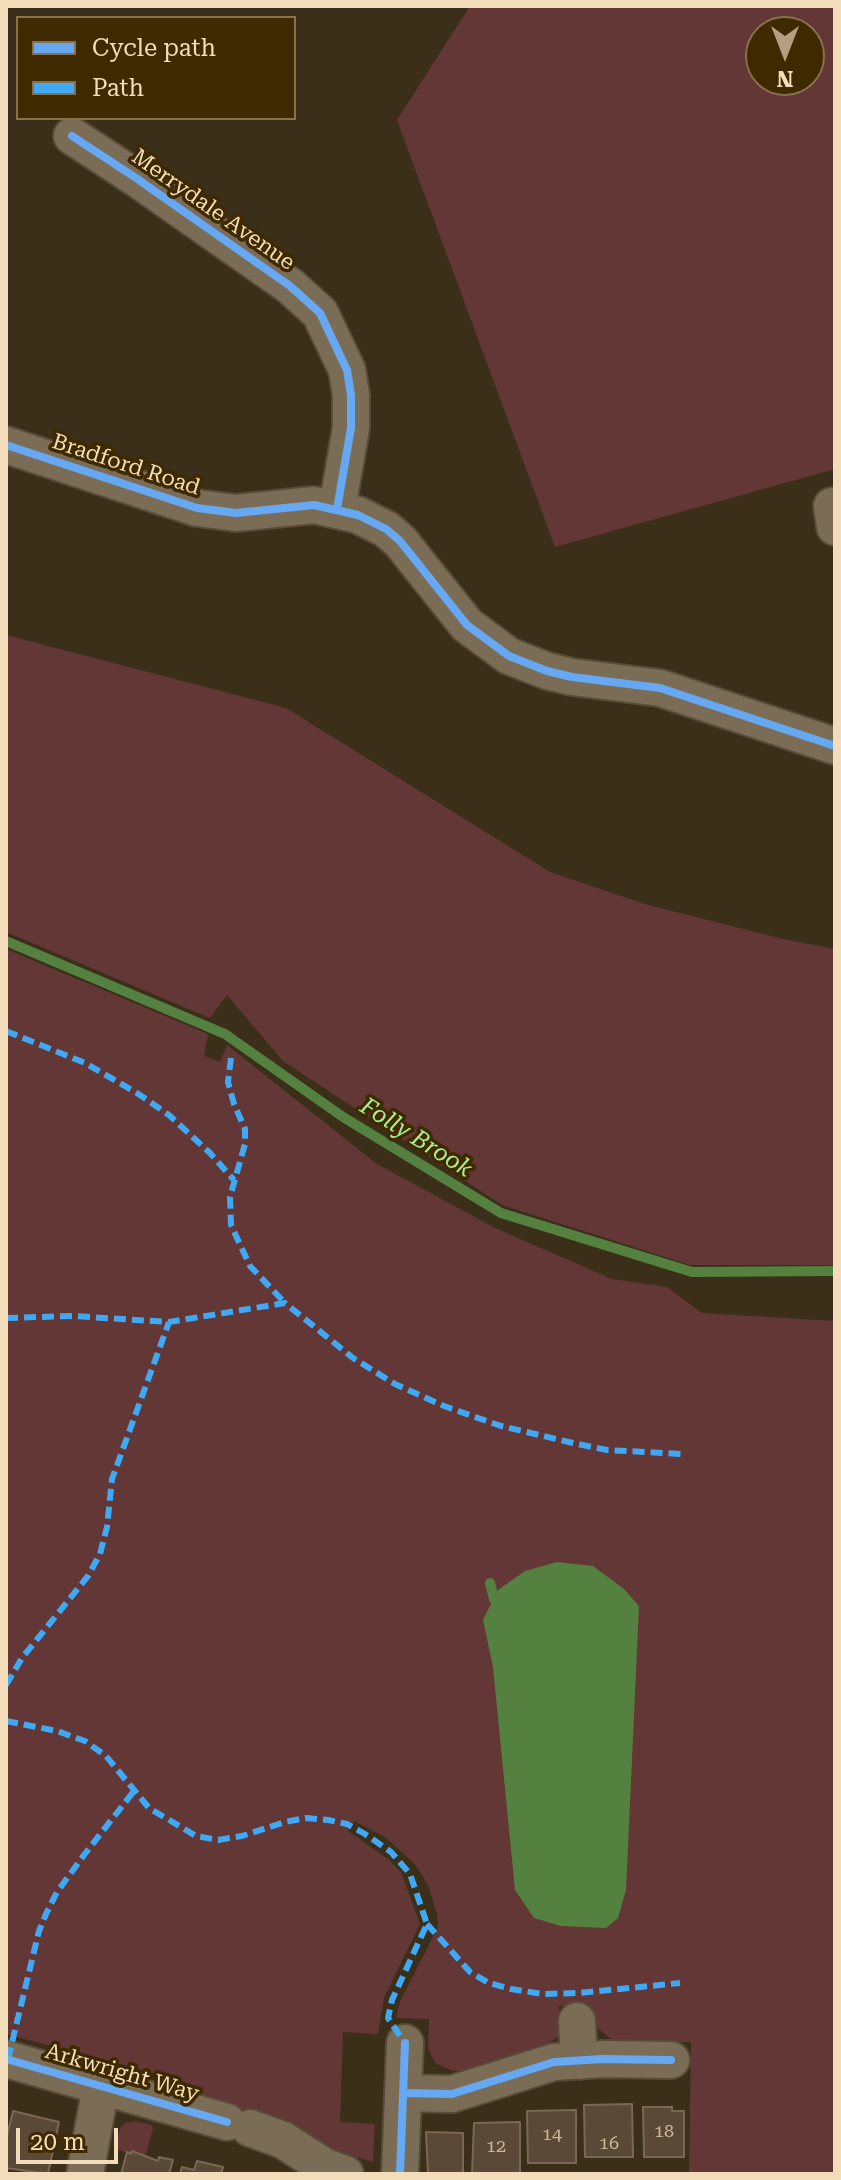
<!DOCTYPE html>
<style>
body{margin:0}
#map{position:relative;width:841px;height:2180px;overflow:hidden;background:#3b2f1a;font-family:"Roboto Serif",serif}
canvas{display:block}
.frame{position:absolute;inset:0;border:8px solid #f3dcba;pointer-events:none}
.legend{position:absolute;left:16px;top:16px;width:280px;height:104px;box-sizing:border-box;background:#3e2901;border:2px solid #86714b;margin:0;padding:10px 14px;list-style:none;font-size:24px;color:#f3dcba}
.legend li{display:flex;align-items:center;gap:16px;height:40px}
.legend b{width:40px;border:2px solid #86714b}
.north{position:absolute;left:745px;top:16px;width:80px;height:80px;box-sizing:border-box;background:#3e2901;border:2px solid #86714b;border-radius:50%;rotate:180deg;font-size:22px;font-weight:700;line-height:32px;text-align:center;color:#f3dcba}
.north::after{content:'';display:block;margin:auto;width:28px;height:36px;background:#b39f82;clip-path:polygon(50% 0,100% 100%,50% 72%,0 100%)}
.scale{position:absolute;left:16px;top:2128px;width:102px;height:36px;box-sizing:border-box;border:4px solid #f3dcba;border-top:0;padding-left:10px;font-size:24px;line-height:28px;white-space:nowrap;color:#f3dcba;-webkit-text-stroke:6px #3e2901;paint-order:stroke}
</style>
<div id="map">
<canvas width="841" height="2180"></canvas>
<div class="frame"></div>
<ul class="legend">
<li><b style="height:10px;background:#66a8f1"></b>Cycle path</li>
<li><b style="height:10px;background:#3fa9f5"></b>Path</li>
</ul>
<div class="north">N</div>
<div class="scale">20 m</div>
</div>
<script>
const c = document.querySelector('canvas').getContext('2d');
c.lineJoin = 'round';
function paint(path, color) {
  c.fillStyle = color;
  c.fill(path, 'evenodd');
}
function poly(rows) {
  const path = new Path2D();
  for (const r of rows) {
    path.moveTo(r[0], r[1]);
    for (let i = 2; i < r.length; i += 2) path.lineTo(r[i], r[i + 1]);
  }
  return path;
}
function trace(path, color, width, dash) {
  c.strokeStyle = color;
  c.lineWidth = width;
  c.lineCap = dash ? 'butt' : 'round';
  c.setLineDash(dash || []);
  c.stroke(path);
}
function write(font, color, halo, rows, align = 'center') {
  c.font = font + ' "Roboto Serif",serif';
  c.lineWidth = 7;
  c.setLineDash([]);
  c.textBaseline = 'middle';
  c.strokeStyle = halo;
  c.fillStyle = color;
  for (const [text, x, y, turn = 0] of rows) {
    c.save();
    c.translate(x, y);
    c.rotate((+turn || 0) * Math.PI / 180);
    c.textAlign = isNaN(turn) ? turn : align;
    if (halo) c.strokeText(text, 0, 0);
    c.fillText(text, 0, 0);
    c.restore();
  }
}
paint(poly([
 [470,6,835,6,835,469,555,547,397,120],
 [809,32,809,80,761,80,761,32],
 [6,635,286,708,550,872,648,905,783,939,835,949,835,1265,690,1265,502,1205,283,1061,227,995,210,1018,6,932],
 [6,949,208,1034,204,1056,220,1062,227,1045,377,1164,495,1228,612,1279,667,1287,702,1313,835,1321,835,2174,689,2174,691,2042,615,2042,596,2027,589,2004,559,2006,558,2037,544,2045,470,2070,453,2071,435,2063,428,2048,429,2019,396,2018,400,2002,438,1927,437,1914,428,1885,415,1864,385,1837,354,1821,348,1831,388,1859,401,1872,420,1924,384,1998,378,2034,343,2032,340,2122,375,2124,373,2162,332,2150,290,2123,181,2092,183,2081,6,2034],
 [135,2121,152,2125,153,2129,145,2157,133,2151,131,2154,116,2149,120,2128,126,2123]
]), '#633736');
paint(poly([
 [557,1562,593,1566,624,1589,639,1606,626,1890,618,1918,606,1928,561,1926,534,1918,515,1890,493,1667,483,1620,498,1590,525,1571]
]), '#548040');
trace(poly([
 [6,941,225,1034,343,1117,501,1213,692,1272,835,1271],
 [490,1583,494,1599]
]), '#548040', 10);
const building = poly([
 [632,2104,633,2157,585,2157,584,2105,632,2104],
 [643,2107,672,2107,672,2111,684,2111,684,2157,644,2157,643,2107],
 [576,2110,576,2163,528,2163,527,2111,576,2110],
 [13,2111,59,2122,48,2174,6,2168,6,2140,13,2111],
 [520,2122,520,2174,472,2174,474,2123,520,2122],
 [426,2132,463,2133,463,2174,428,2174,426,2132],
 [132,2151,158,2161,159,2157,173,2160,169,2174,121,2174,127,2152,131,2154,132,2151],
 [197,2161,223,2167,221,2174,180,2174,182,2167,194,2170,197,2161]
]);
paint(building, '#5a4936');
trace(building, '#7a6855', 2);
const street = poly([
 [72,136,136,178,290,286,320,313,347,370,351,395,351,428,337,509],
 [6,445,197,508,236,513,314,505,358,515,386,529,400,541,467,625,509,656,547,671,572,677,660,688,835,746],
 [832,506,835,527],
 [577,2021,579,2061],
 [6,2059,227,2122],
 [404,2093,452,2094,554,2062,602,2059,671,2060],
 [250,2128,283,2140,325,2167,345,2174],
 [85,2174,101,2086],
 [400,2174,405,2043]
]);
trace(street, '#574c39', 40);
trace(street, '#7b6c55', 36);
trace(poly([
 [6,1031,85,1063,137,1093,169,1115,210,1153,234,1180],
 [231,1058,228,1082,234,1104,245,1129,245,1144,230,1197,231,1225,250,1266,285,1303],
 [6,1318,72,1316,169,1322,285,1303,353,1358,395,1384,444,1406,501,1426,573,1443,607,1450,682,1454],
 [6,1685,22,1658,88,1576,100,1554,107,1527,112,1479,169,1322],
 [6,1721,57,1731,85,1741,106,1756,149,1808,196,1836,218,1840,242,1836,285,1822,306,1818,328,1820,347,1824,365,1834,391,1852,410,1874,427,1924,392,2000,388,2018,405,2043],
 [427,1924,470,1972,489,1983,511,1989,543,1994,578,1993,680,1983],
 [8,2059,39,1931,46,1914,57,1892,84,1855,134,1791]
]), '#3fa9f5', 6, [12, 6]);
trace(poly([
 [72,136,136,178,290,286,320,313,347,370,351,395,351,428,337,509],
 [6,445,197,508,236,513,314,505,358,515,386,529,400,541,467,625,509,656,547,671,572,677,660,688,835,746],
 [6,2059,227,2122],
 [404,2093,452,2094,554,2062,602,2059,671,2060],
 [400,2174,405,2043]
]), '#66a8f1', 8);
write('18px', '#cdb799', null, [
 ["18",664,2132],
 ["14",552,2135],
 ["16",609,2144],
 ["12",496,2147]
]);
write('22px', '#f3dcba', '#3e2901', [
 ["Merrydale Avenue",213,210,35],
 ["Bradford Road",126,465,18],
 ["Arkwright Way",122,2073,16]
]);
write('italic 24px', '#a9ed90', '#3e2901', [
 ["Folly Brook",416,1138,32]
]);
</script>
